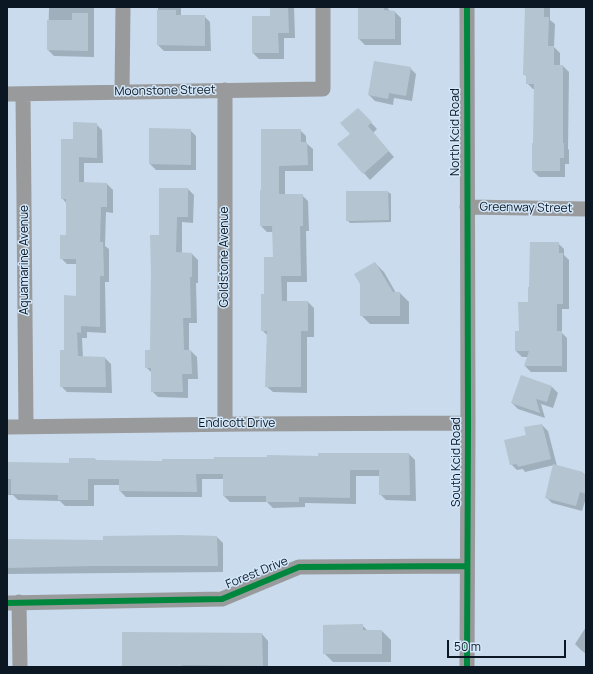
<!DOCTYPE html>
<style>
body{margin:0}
#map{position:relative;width:593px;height:674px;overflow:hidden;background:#c9dbec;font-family:Manrope,sans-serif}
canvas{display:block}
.frame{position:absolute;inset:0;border:8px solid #0b1722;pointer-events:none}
.scale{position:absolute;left:447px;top:640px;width:119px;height:18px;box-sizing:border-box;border:2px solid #0b1722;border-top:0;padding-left:5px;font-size:12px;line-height:14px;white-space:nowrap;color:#0b1722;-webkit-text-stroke:3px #d3e7fa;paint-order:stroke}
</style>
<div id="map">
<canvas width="593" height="674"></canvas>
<div class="frame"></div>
<div class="scale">50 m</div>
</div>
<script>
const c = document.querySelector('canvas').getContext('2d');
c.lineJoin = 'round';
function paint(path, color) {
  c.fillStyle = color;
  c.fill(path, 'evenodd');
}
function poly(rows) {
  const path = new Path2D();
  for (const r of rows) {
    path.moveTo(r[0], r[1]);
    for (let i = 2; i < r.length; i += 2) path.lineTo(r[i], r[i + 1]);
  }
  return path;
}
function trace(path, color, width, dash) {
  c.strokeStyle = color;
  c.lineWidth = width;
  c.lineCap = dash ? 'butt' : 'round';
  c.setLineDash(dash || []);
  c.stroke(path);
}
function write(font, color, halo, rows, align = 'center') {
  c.font = font + ' Manrope,sans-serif';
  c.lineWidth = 3;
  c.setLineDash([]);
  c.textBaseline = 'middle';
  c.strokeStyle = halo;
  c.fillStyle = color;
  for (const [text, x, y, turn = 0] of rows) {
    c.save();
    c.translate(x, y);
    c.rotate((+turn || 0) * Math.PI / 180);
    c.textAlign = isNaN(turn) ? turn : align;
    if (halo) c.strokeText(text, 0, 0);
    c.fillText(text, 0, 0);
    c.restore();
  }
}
paint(poly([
 [49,7,94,7,94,57,54,56,48,50],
 [158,7,181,7,181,16,204,16,210,22,211,51,164,51,158,45],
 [271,7,294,7,295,38,284,38,284,59,259,59,253,53,271,17],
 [359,7,387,7,390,11,395,12,401,18,401,45,365,45,359,39],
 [526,7,550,7,550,20,555,24,554,47,560,53,560,66,563,66,569,72,568,149,569,150,569,164,565,164,565,177,539,177,533,171,535,89,533,89,527,83,527,77,524,74],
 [410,68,416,74,412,101,394,98,393,105,375,101,369,95],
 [358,109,377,129,373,133,394,157,370,180,338,144,351,135],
 [96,124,102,130,103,163,84,163,84,184,107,184,113,190,113,213,106,212,105,246,109,249,109,282,105,282,106,333,87,332,87,338,82,338,83,358,105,358,111,364,112,393,67,392,61,386,65,351,77,297,77,264,67,264,61,258,67,236,67,204,62,198,74,140],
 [190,130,196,136,196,170,156,170,150,164],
 [300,130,306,136,306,143,313,149,313,171,285,171,285,195,302,195,308,201,309,231,306,231,307,282,287,282,287,302,308,302,314,308,314,337,307,337,307,393,273,392,266,386,268,336,262,330,265,295,274,258,273,232,267,232,261,226,261,191],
 [188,189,194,195,193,223,182,222,182,253,192,254,198,260,198,283,196,283,197,323,189,323,189,351,191,351,197,357,198,379,188,379,188,398,158,397,152,391,152,373,146,367,151,351,160,236],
 [388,192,391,194,391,222,350,223,347,220],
 [558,243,564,249,564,255,569,260,569,309,562,309,562,333,567,338,567,372,531,372,525,366,528,357,522,357,516,351,520,332,529,303],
 [375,263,384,272,396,293,400,293,409,302,409,324,370,324,361,315],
 [521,376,552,387,558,393,553,408,541,404,545,418,518,409,512,403],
 [542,425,548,431,557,466,583,473,586,476,586,498,582,511,552,503,546,497,554,465,525,472,523,469,517,470,511,464,527,436],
 [409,454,415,460,416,501,386,500,380,494,380,476,356,476,356,504,305,503,305,507,273,508,267,502,230,502,224,496,224,479,202,479,202,497,126,497,120,491,120,485,94,485,94,506,65,506,60,501,18,500,13,495,7,495,7,463,70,464,95,459,97,461,163,462],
 [217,537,223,543,223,572,7,574,7,540,104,541],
 [362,625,368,631,382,631,391,640,391,662,333,662,324,653],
 [586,627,586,654,581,650,575,644],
 [123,633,262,634,268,641,268,667,124,667,123,666]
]), '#0003');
paint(poly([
 [358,7,384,7,384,10,395,11,395,39,358,39],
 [525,7,544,7,544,17,549,17,548,46,554,46,554,65,563,65,563,143,564,143,564,158,560,158,560,171,532,171,532,143,533,143,534,84,526,84,526,75,523,75],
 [270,8,288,8,289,33,278,33,279,53,252,53,252,16,270,16],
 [157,10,176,10,176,15,205,15,205,46,157,45],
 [72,13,88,13,88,51,47,50,47,20,72,20],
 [374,61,411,67,406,96,389,93,388,99,368,95],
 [358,108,372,122,368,126,389,151,363,174,337,144,350,134,340,123],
 [73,122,97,123,97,158,79,157,79,182,107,183,107,207,101,207,100,242,103,242,104,276,100,276,100,327,81,326,81,333,77,332,78,356,105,357,106,387,60,387,60,350,64,350,64,295,76,296,76,259,60,259,60,235,66,235,66,199,61,199,61,139,73,139],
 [149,128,191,129,191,165,149,164],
 [261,129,301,129,301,142,307,142,308,165,279,166,279,194,303,194,303,226,300,226,301,276,281,276,282,301,308,301,308,331,301,331,301,387,265,387,267,331,261,331,261,294,264,294,264,257,273,257,272,226,260,226,260,190,261,190],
 [159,188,188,188,188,217,177,217,176,252,192,253,192,277,190,277,191,318,183,318,184,350,191,350,192,374,182,374,183,392,151,392,151,368,145,368,145,350,150,350,151,272,150,235,159,235],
 [346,191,388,191,389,220,346,221],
 [530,242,559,242,559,253,563,253,563,304,557,304,557,331,562,331,562,366,524,366,529,351,515,351,515,331,519,331,518,302,528,302,528,287,529,287],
 [375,262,393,292,400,292,400,316,360,316,360,284,354,274],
 [521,375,552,386,547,402,536,399,540,413,511,403],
 [542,424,551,459,518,467,517,464,510,465,504,440,526,435,524,427],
 [318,453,409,453,410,495,379,495,379,470,350,470,350,498,299,497,299,502,266,502,266,496,223,496,223,474,196,474,197,492,119,491,119,479,88,479,88,500,58,500,58,495,11,494,11,479,7,479,7,462,69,463,69,458,95,458,95,460,162,461,162,459,214,459,214,457,267,457,267,455,318,456],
 [553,464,583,472,583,474,586,475,586,494,580,492,576,506,545,498],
 [180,535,217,536,218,566,93,566,7,568,7,539,103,540,103,536],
 [363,624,363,630,382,630,382,654,323,654,323,625],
 [122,632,262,633,263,666,182,665,182,666,122,666]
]), '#b4c4d0');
trace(poly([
 [467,7,468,423,467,667],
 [122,92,123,7],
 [7,94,323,89,323,7],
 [23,94,26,426],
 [467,207,586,209],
 [225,424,225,90],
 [7,427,244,424,468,423],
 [19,602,20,667],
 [7,603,222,599,299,567,467,566]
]), '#999a9c', 15);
trace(poly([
 [467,7,468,423,467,667],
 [7,603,222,599,299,567,467,566]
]), '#00873e', 6);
write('12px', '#0b1722', '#d3e7fa', [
 ["Moonstone Street",165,91,-1],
 ["North Kcid Road",456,132,-90],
 ["Greenway Street",526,208,1],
 ["Goldstone Avenue",225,257,-90],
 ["Aquamarine Avenue",25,260,-90],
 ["Endicott Drive",237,424],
 ["South Kcid Road",457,462,-90],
 ["Forest Drive",257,573,-22]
]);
</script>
